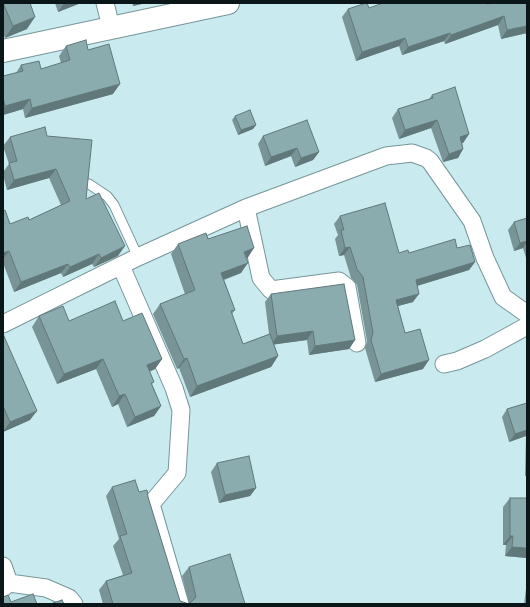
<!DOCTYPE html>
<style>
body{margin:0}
#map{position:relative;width:530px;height:607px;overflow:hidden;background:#c9ebef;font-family:Rubik,sans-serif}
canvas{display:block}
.frame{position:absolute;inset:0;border:4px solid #0a1617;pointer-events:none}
</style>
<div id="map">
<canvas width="530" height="607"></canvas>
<div class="frame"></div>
</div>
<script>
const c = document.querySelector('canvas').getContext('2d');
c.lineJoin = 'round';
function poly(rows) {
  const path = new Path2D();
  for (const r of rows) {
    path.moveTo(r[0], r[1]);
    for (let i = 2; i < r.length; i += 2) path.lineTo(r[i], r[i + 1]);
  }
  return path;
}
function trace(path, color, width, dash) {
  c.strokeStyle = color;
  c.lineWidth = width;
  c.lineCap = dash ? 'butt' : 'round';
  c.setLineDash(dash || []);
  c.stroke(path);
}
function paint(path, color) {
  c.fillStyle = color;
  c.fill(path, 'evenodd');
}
const service = poly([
 [89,184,107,196,114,205,138,257]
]);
const minor = poly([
 [105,3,111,27],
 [246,208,261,278,271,290,339,281,347,287,357,343],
 [121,266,174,388,181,410,177,473,151,504,180,604],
 [3,324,138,257,246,208,386,156,412,153,426,158,430,161,472,221,485,258,503,297,527,314],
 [444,364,457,361,485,349,527,326],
 [3,566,9,583,3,588],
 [9,583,46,588,69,598,74,604]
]);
const tertiary = poly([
 [3,51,228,3]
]);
trace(service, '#769699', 11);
trace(minor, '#769699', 19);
trace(tertiary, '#769699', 24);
trace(service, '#fff', 9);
trace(minor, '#fff', 17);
trace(tertiary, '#fff', 22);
paint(poly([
 [3,3,27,29,5,38,3,33],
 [55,3,81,3,58,12],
 [132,3,146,3,133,6],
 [527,3,527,33,501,39,498,25,445,44,444,41,402,55,399,46,356,61,342,17,348,9],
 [66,46,88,50,113,94,25,118,23,109,3,115,3,76,16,73,21,65,41,69,61,63,59,56],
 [432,95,469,134,463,143,462,143,463,149,458,158,443,162,431,128,399,139,392,118,398,109,429,99],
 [235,116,256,125,253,129,238,135,232,120],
 [47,136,86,199,118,256,94,267,92,264,63,277,61,273,14,292,3,263,3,211,10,224,29,220,61,205,49,178,7,190,3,175,3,172,9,164,3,146,10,137],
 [263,136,319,152,313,160,295,167,291,156,265,166,258,144],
 [340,216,399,253,409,253,457,248,475,262,469,270,417,286,413,302,398,306,405,333,423,369,375,382,365,348,367,341,357,285,351,278,344,255,339,256,335,239,338,235,334,224],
 [527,218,527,261,523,248,514,251,508,230,514,222],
 [178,244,246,259,241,273,224,280,235,310,232,314,243,344,269,334,265,302,271,294,355,340,349,349,309,355,307,340,274,344,278,356,271,367,190,397,179,368,177,369,153,314,160,304,185,294,171,254],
 [39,316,69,321,123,321,162,359,155,369,149,372,154,382,152,384,161,406,154,416,127,427,118,404,112,407,96,369,57,384,32,327],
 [3,334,30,420,3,432],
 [527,403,527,476,525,476,526,436,509,442,502,417,507,409],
 [217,463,256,488,250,496,219,503,211,472],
 [112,487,139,492,148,497,180,601,189,604,182,576,189,567,245,604,103,604,99,590,106,581,123,575,113,546,119,539,106,496],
 [510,498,527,558,505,556,506,545,503,545,503,507],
 [527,587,527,604,524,604,526,589]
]), '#789496');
paint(poly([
 [64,3,81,3,58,12],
 [135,3,146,3,133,6],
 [504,16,498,25,445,44,451,35],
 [35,17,27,29,5,38,13,26],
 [527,26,527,33,501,39,507,30],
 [450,33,444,41,402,55,408,47],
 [405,38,399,46,356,61,362,52],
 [120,84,113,94,25,118,32,108],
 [30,99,23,109,3,115,3,109,5,106],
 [437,120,431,128,399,139,405,130],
 [256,125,253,129,238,135,241,130],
 [469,134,463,143,454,146,460,137],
 [297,148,291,156,265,166,271,157],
 [463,149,458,158,443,162,449,154],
 [319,152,313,160,295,167,301,158],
 [56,169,49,178,7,190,14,180],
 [527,241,527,242,523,248,514,251,520,243],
 [125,246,118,256,94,267,101,258],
 [350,247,344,255,339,256,345,248],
 [254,248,247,259,244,252],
 [9,251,3,259,3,253],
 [99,254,92,264,63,277,70,267],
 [475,262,469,270,410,288,416,280],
 [248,263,241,273,214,283,221,273],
 [68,264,61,273,14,292,21,282],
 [419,294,413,302,390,308,396,300],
 [313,331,307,340,271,345,277,336],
 [355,340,349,349,309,355,315,346],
 [278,356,271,367,190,397,197,386],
 [187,358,179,368,177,369,184,359],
 [103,359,96,369,57,384,64,374],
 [162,359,155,369,140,376,147,365],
 [429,360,423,369,375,382,381,374],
 [125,394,118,404,112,407,119,396],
 [161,406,154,416,127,427,135,417],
 [37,411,30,420,3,432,10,422],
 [527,430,527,435,526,436,509,442,515,434],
 [256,488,250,496,219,503,225,495],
 [510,536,513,536,506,545,503,545],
 [512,547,527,548,527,558,505,556]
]), '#61787a');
const building = poly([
 [3,3,30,3,35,17,13,26,3,3],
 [366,3,367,3,369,8,383,3,487,3,487,4,493,3,527,3,527,26,507,30,504,16,451,35,450,33,408,47,405,38,362,52,348,9,366,3],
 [86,40,88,50,109,44,120,84,32,108,30,99,5,106,3,98,3,76,23,71,21,65,39,61,41,69,70,60,66,46,86,40],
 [455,87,469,134,460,137,463,149,449,154,437,120,405,130,398,109,433,98,432,95,455,87],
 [250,110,256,125,241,130,235,116,250,110],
 [307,120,319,152,301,158,297,148,271,157,263,136,307,120],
 [45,127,47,136,92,140,86,199,99,193,125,246,101,258,99,254,70,267,68,264,21,282,9,251,3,253,3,211,5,210,10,224,28,217,29,220,70,201,56,169,14,180,9,163,17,161,10,137,45,127],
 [385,203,399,253,408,250,409,253,455,239,457,248,470,245,475,262,416,280,419,294,396,300,405,333,420,329,429,360,381,374,371,340,373,333,363,277,357,269,350,247,345,248,341,230,344,230,340,216,385,203],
 [527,218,527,241,520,243,514,222,527,218],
 [247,226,254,248,244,252,248,263,221,273,235,310,231,311,243,344,270,334,278,356,197,386,187,358,184,359,160,304,195,290,178,244,206,233,208,239,247,226],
 [344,284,355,340,315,346,313,331,277,336,271,294,344,284],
 [115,301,123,321,142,313,162,359,147,365,154,382,151,383,161,406,135,417,125,394,119,396,103,359,64,374,39,316,63,306,69,321,115,301],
 [3,334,37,411,10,422,3,406,3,334],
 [527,403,527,430,515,434,507,409,527,403],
 [249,456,256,488,225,495,217,463,249,456],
 [135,480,139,492,147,490,148,497,180,601,189,604,113,604,106,581,132,573,120,536,127,534,112,487,135,480],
 [510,498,527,498,527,548,512,547,513,536,510,536,510,498],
 [230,554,245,604,189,604,196,597,189,567,230,554],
 [33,594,37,604,3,604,3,597,8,595,11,602,33,594],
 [62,600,64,604,50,604,62,600]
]);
paint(building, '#8bacaf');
trace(building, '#61787a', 1);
</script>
